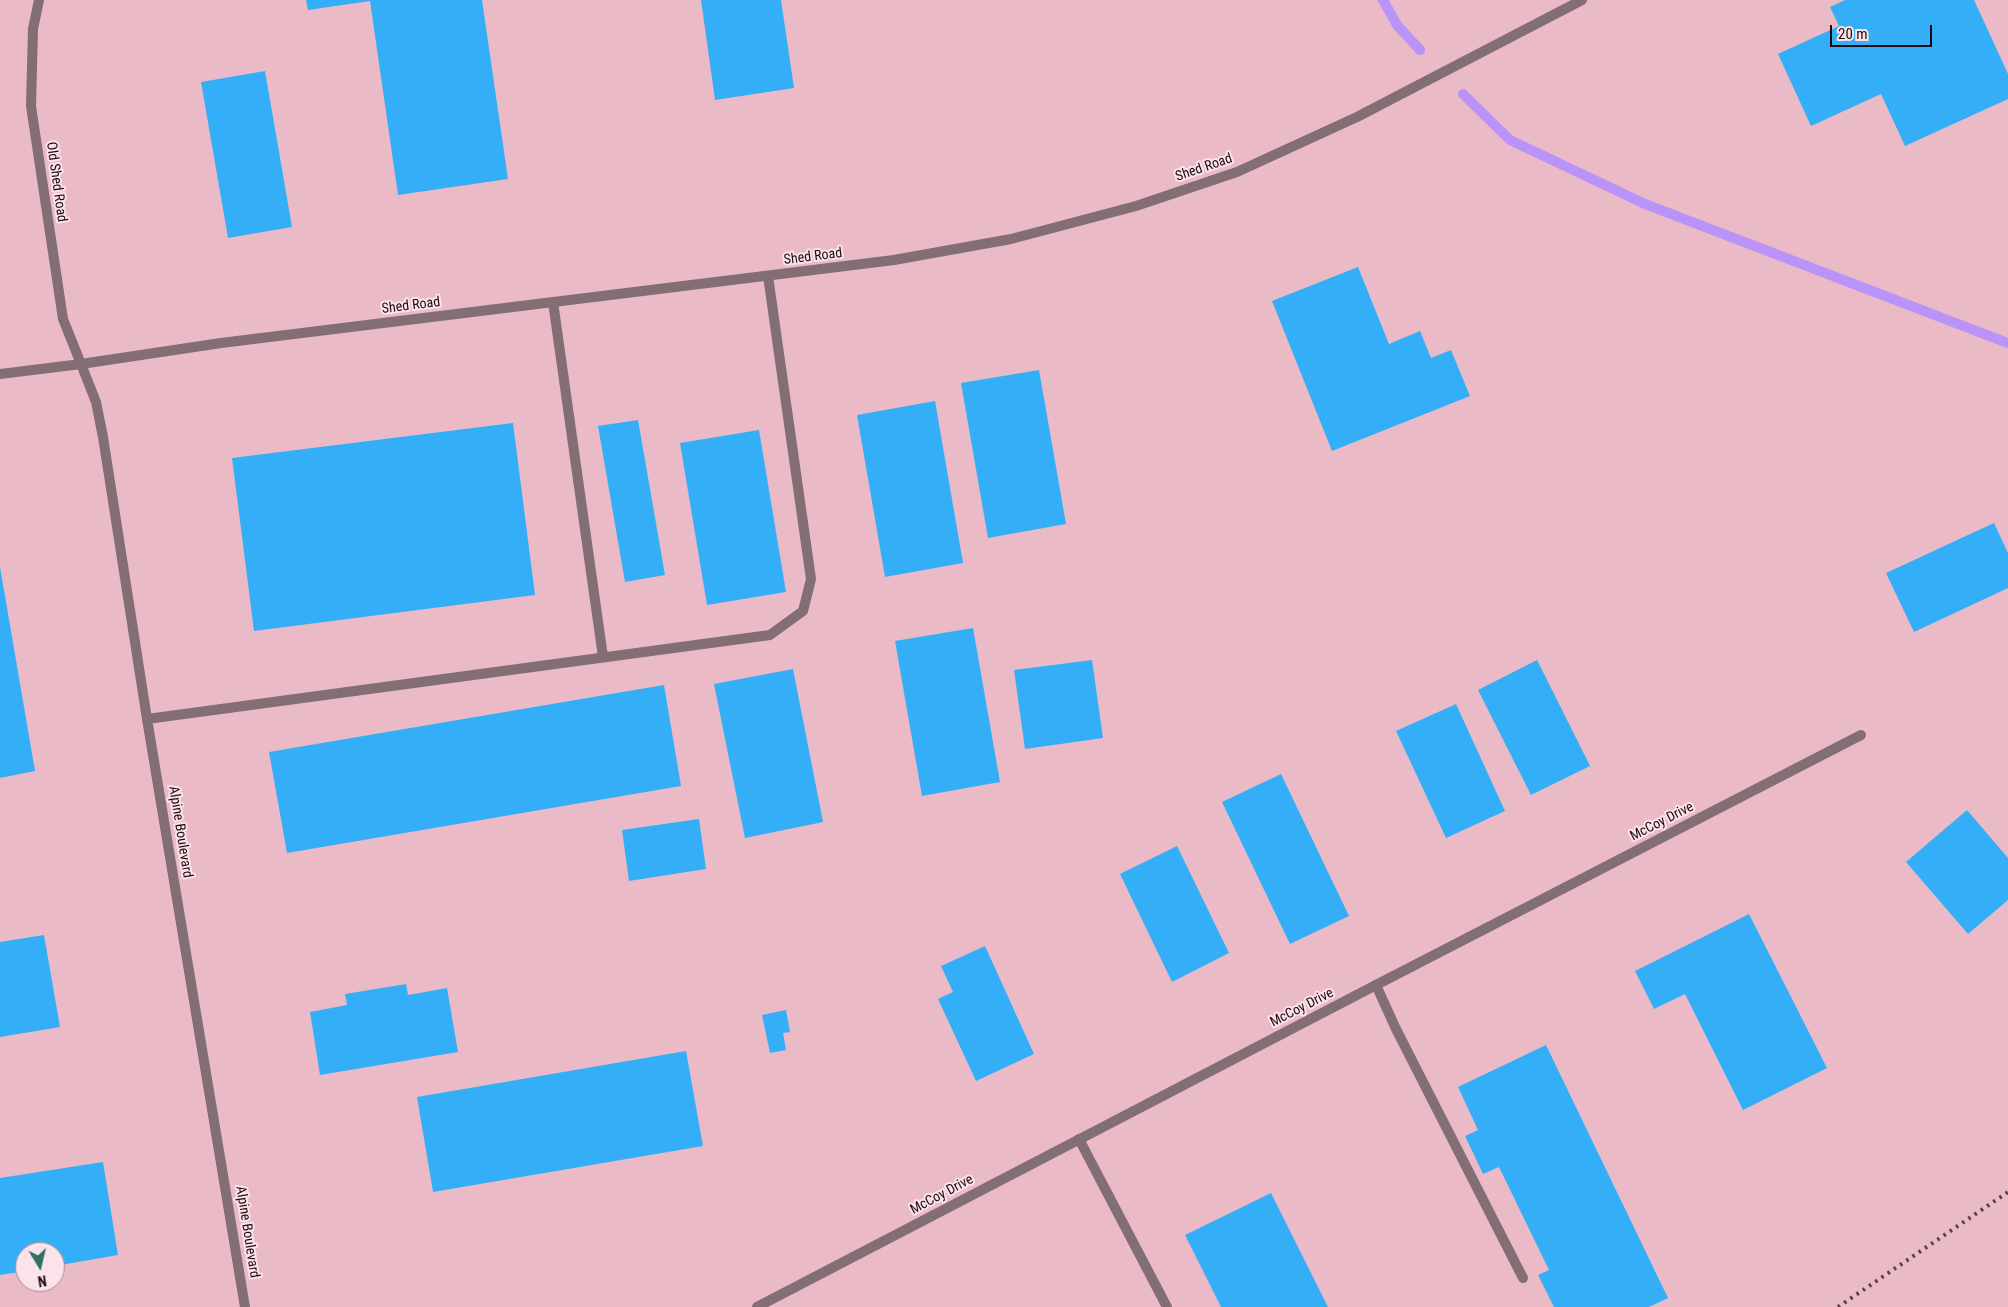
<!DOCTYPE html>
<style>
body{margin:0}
#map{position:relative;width:2008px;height:1307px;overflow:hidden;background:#ebbac7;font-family:"Roboto Condensed",sans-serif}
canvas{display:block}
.north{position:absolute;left:15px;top:1242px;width:50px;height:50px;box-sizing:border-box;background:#fce2e9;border:1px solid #a28c93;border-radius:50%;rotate:171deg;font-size:14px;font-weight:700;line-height:20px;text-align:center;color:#1c0c11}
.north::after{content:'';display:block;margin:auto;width:18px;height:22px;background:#2b7165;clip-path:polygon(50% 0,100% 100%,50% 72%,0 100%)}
.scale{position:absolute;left:1830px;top:25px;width:102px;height:22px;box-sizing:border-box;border:2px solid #1c0c11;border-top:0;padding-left:6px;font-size:15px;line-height:18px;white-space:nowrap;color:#1c0c11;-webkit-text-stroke:4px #fce2e9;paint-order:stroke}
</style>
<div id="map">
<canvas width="2008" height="1307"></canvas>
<div class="north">N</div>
<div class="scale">20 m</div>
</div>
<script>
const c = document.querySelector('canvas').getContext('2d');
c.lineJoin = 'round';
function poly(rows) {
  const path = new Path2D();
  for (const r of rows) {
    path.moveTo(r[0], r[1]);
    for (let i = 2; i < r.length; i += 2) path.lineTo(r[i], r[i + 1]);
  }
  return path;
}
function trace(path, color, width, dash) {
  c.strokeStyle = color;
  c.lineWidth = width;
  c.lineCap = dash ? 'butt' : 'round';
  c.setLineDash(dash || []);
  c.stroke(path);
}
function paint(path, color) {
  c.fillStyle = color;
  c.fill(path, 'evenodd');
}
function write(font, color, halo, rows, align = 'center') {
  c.font = font + ' "Roboto Condensed",sans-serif';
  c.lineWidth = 4;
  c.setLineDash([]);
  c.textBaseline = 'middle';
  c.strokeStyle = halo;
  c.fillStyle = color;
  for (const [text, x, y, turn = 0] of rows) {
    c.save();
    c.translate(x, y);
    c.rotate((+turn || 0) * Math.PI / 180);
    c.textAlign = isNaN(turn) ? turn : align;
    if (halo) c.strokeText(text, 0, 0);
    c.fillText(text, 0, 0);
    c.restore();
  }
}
trace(poly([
 [1383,0,1397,25,1420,50],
 [1463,94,1510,140,1645,204,2008,343]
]), '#b993f8', 10);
paint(poly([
 [306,0,482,0,508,179,398,195,370,1,308,10],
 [701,0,781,0,794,88,715,100],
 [1845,0,1974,0,2008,74,2008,99,1905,146,1881,94,1811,126,1778,54,1839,26,1830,7],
 [265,71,292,227,228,238,201,82],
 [1358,267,1389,344,1420,331,1431,358,1451,350,1470,396,1332,451,1272,301],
 [1039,370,1066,524,988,538,961,383],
 [935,401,963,563,885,577,857,415],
 [638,420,665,575,625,582,598,426],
 [513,423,535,595,254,631,232,458],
 [759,430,786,592,707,605,680,443],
 [1994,523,2008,553,2008,588,1914,632,1886,573],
 [0,567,35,771,0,778],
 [973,628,1000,782,922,796,895,641],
 [1092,660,1103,738,1025,749,1014,670],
 [1537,660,1590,766,1531,795,1478,690],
 [793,669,823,822,745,838,714,684],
 [664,685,681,786,287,853,269,752],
 [1456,704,1505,811,1446,838,1396,731],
 [1281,774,1349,916,1290,944,1222,802],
 [1967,810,2008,858,2008,900,1968,934,1906,862],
 [699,819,706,869,629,881,622,830],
 [1177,846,1229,953,1172,982,1120,874],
 [1749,914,1827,1068,1743,1110,1685,994,1654,1009,1635,971],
 [44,935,60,1027,0,1037,0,942],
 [985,946,1034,1054,976,1081,938,999,953,992,941,966],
 [406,984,408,995,447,988,458,1052,320,1075,310,1012,347,1005,345,994],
 [786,1010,790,1032,783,1033,786,1050,770,1053,762,1015],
 [1546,1045,1668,1298,1649,1307,1554,1307,1538,1275,1549,1270,1499,1167,1483,1174,1465,1136,1478,1130,1458,1087],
 [686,1051,703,1146,433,1192,417,1097],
 [103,1162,118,1255,55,1266,55,1252,25,1252,25,1271,0,1275,0,1178],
 [1271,1193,1328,1307,1221,1307,1185,1235]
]), '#34aff7');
trace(poly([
 [553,302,603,657],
 [147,719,770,635,803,611,811,579,768,276],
 [1376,985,1396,1029,1523,1278],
 [1079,1139,1167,1307]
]), '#826e74', 10);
trace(poly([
 [81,364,96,402,103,437,147,719,245,1307],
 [757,1307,1376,985,1861,735]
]), '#826e74', 10);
trace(poly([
 [39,0,33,29,31,106,63,319,81,364],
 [0,374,81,364,221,343,894,260,1011,239,1136,206,1237,172,1357,117,1582,0]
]), '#826e74', 10);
trace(poly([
 [1838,1307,2008,1192]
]), '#5b4149', 4, [2.5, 5]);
write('14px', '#1c0c11', '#fce2e9', [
 ["Shed Road",1204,168,-19],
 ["Old Shed Road",56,182,82],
 ["Shed Road",813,257,-7],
 ["Shed Road",411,306,-7],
 ["McCoy Drive",1662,822,-27],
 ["Alpine Boulevard",180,832,81],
 ["McCoy Drive",1302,1008,-27],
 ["McCoy Drive",942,1195,-28],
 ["Alpine Boulevard",247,1232,81]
]);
</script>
